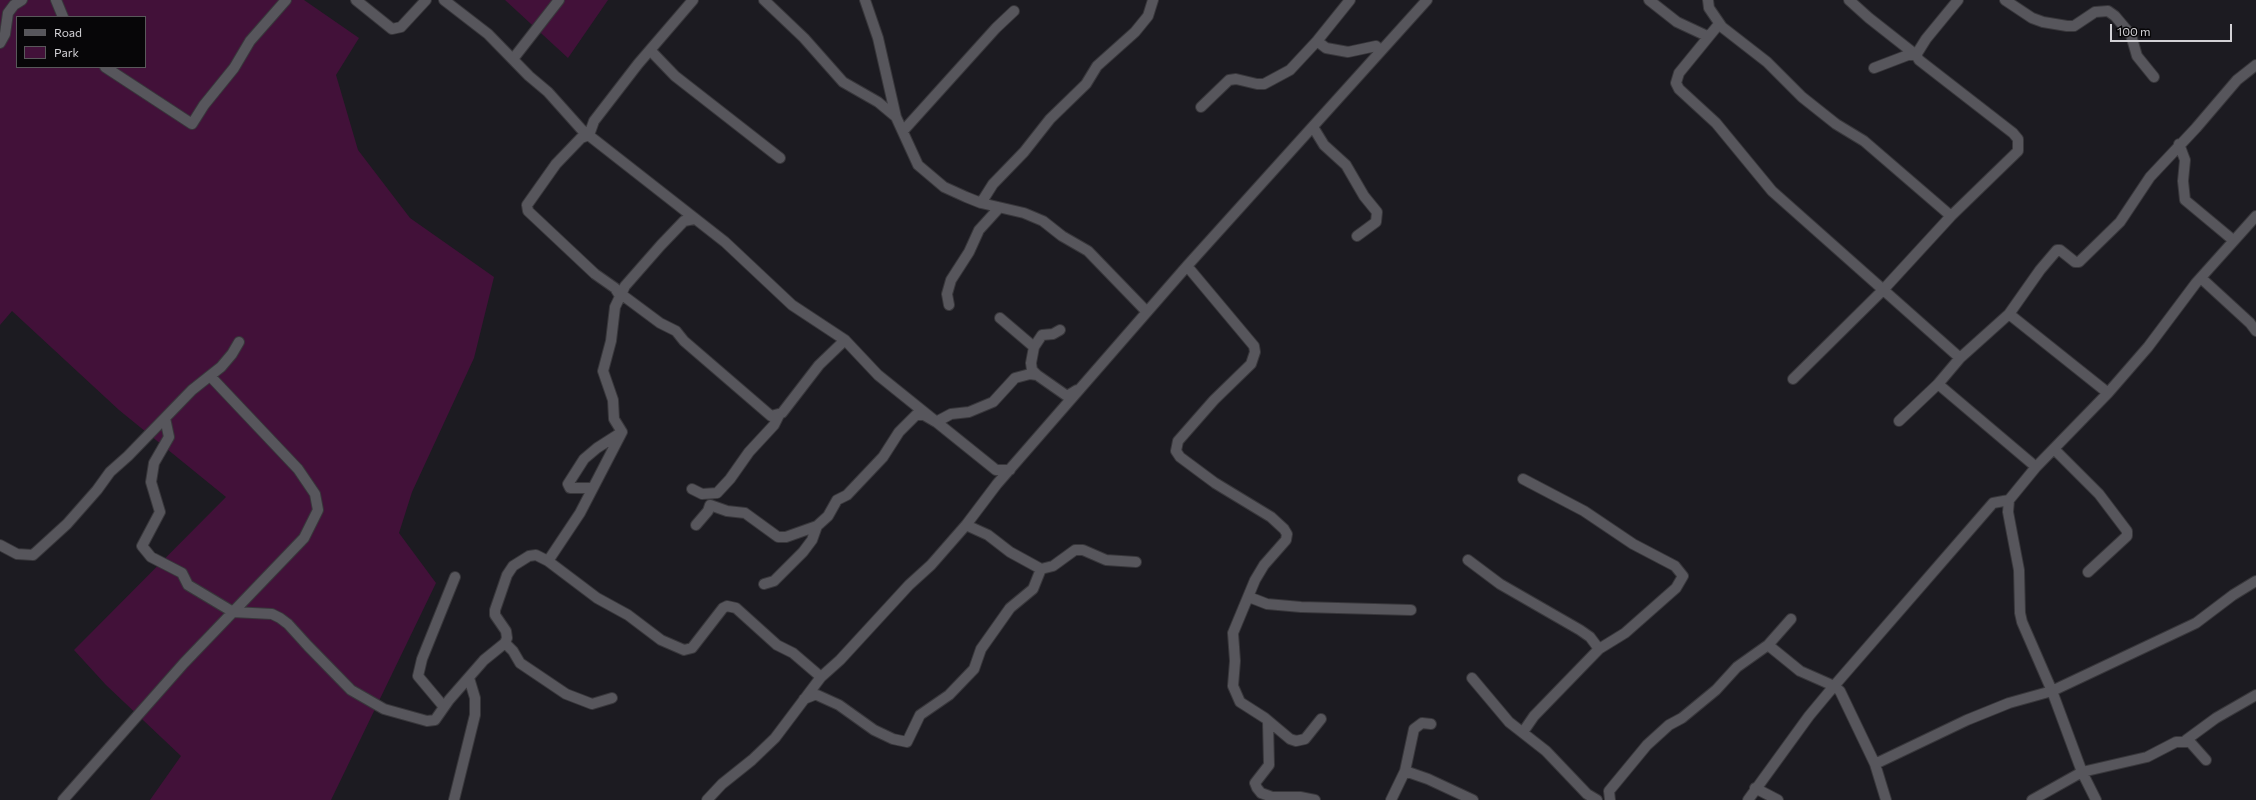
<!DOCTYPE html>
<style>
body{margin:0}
#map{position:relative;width:2256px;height:800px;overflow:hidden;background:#1c1b21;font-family:Commissioner,sans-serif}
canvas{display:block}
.legend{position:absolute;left:16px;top:16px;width:130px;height:52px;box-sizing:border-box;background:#070608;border:1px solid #59585a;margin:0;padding:5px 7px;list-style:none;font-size:12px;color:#d3d2d6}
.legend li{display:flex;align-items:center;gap:8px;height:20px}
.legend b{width:20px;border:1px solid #59585a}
.scale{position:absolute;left:2110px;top:24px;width:122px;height:18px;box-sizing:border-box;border:2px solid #d3d2d6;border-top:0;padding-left:5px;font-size:12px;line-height:14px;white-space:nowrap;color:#d3d2d6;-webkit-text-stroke:3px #070608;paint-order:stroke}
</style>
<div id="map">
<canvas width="2256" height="800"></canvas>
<ul class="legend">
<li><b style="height:5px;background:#57565c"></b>Road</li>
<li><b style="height:11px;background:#421139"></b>Park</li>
</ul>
<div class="scale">100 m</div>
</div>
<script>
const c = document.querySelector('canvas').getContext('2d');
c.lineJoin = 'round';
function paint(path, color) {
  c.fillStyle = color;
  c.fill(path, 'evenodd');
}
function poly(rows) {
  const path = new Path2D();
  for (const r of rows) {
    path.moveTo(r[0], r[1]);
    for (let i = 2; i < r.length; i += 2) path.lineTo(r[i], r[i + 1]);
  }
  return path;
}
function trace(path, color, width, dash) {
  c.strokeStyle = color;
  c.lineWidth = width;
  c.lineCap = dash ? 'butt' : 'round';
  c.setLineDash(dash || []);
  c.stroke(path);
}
paint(poly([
 [0,0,304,0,359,38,336,75,358,150,410,218,494,277,474,358,412,492,399,533,436,583,331,800,150,800,181,756,106,685,74,650,226,497,119,410,12,311,0,325],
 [17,17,145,17,145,67,17,67],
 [505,0,608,0,568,58]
]), '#421139');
const minor = poly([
 [56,0,63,17],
 [356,0,392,29,401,27,426,0],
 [444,0,488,34,529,76,548,92,582,130,725,242,792,305,845,340,878,375,996,470,1010,470],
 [764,0,804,38,843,82,878,102,896,117],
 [865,0,878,38,896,117,918,165,944,187,966,197,981,203,1024,213,1043,221,1062,236,1088,251,1147,312],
 [1649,0,1677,22,1707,36],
 [1708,0,1709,8,1722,27,1767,62,1802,97,1836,124,1864,141,1951,216],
 [1849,0,1869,18,1916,55],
 [2005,0,2032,18,2043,22,2067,26,2074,26,2095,12,2108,11,2115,16,2131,35,2137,56,2154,77],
 [1719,24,1679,73,1676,83,1679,89,1716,123,1772,191,1960,358],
 [1317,41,1326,48,1348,52,1376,46,1381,51],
 [0,43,5,34,8,13,14,5,22,0],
 [650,50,675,76,780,158],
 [513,59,559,0],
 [105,67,192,124,204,105,234,68,250,41,286,0],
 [1874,68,1908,55,1916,55],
 [1201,107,1229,80,1236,79,1257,84,1264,84,1290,70,1317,41,1350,0],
 [1313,127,1324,145,1346,165,1364,196,1377,212,1376,222,1357,236],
 [903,131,996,28,1014,11],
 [2179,144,2185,160,2183,181,2185,200,2233,240],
 [981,203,993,184,1024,152,1050,119,1086,84,1097,66,1135,32,1148,16,1153,0],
 [1187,266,1254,346,1255,352,1251,364,1214,400,1178,441,1176,451,1180,457,1215,483,1271,517,1284,529,1287,534,1286,540,1264,565,1255,580,1233,633,1235,661,1233,686,1240,702,1265,718,1290,739,1296,741,1305,739,1321,719],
 [2201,278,2250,323,2256,331],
 [621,294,660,323,676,331,684,341,771,416,782,413,819,365,845,340],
 [620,296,615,288,595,274,528,211,527,205,556,164,581,138,589,135,594,121,638,64,693,0],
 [949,305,947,294,951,280,969,252,979,230,999,208],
 [2009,314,2108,393],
 [1000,318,1034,347,1031,363,1032,370,1037,375,1067,396,1077,390],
 [1034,347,1042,335,1053,334,1060,330],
 [1793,379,1883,290,1951,216,2018,151,2018,139,2013,133,1919,60,1916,55,1926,39,1958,0],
 [1938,384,2036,467],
 [165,418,169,437,154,463,151,482,160,512,142,546,151,557,182,573,188,585,233,612,272,614,280,618,288,624,308,646,351,690,384,709,427,721,435,720,449,700,484,660,505,643,507,638,506,631,495,615,495,610,507,575,513,566,529,556,536,555,548,561,597,598,628,615,661,640,684,650,692,648,723,608,727,606,736,608,777,645,793,653,821,677],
 [1899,421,1938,384,1960,358,2009,314,2040,270,2057,250,2060,250,2075,262,2079,262,2120,222,2150,177,2196,128,2237,80,2256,65],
 [622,432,614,419,613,400,603,371,611,341,615,307,625,286,661,245,684,221,694,219],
 [2054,449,2099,494,2127,531,2127,536,2088,572],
 [592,488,570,488,568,484,584,459,597,448,622,432],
 [692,489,702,494,717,493,730,479,749,452,774,425,779,415],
 [696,525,708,511,710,505,727,511,745,513,778,537,786,537,817,526,828,516,837,500,847,495,883,457,899,432,916,415,924,415,936,422,951,414,969,412,993,402,1015,378,1030,374,1037,375],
 [966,525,988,535,1010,552,1041,569,1053,566,1075,550,1083,550,1106,560,1136,562],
 [0,545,17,554,33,555,67,524,97,490,110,472,128,456,192,390,221,367,232,354,239,342],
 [1468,560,1500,584,1580,630,1590,637,1599,649],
 [548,561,580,513,622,432],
 [764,584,774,581,803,552,812,540,817,526],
 [1249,597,1267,604,1301,607,1411,610],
 [505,643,513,651,520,663,566,694,592,704,612,698],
 [1768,645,1800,671,1834,686,1840,691,1875,764,1886,800],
 [1472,678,1509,722,1546,751,1587,794,1597,800],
 [804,699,814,695,817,695,839,705,874,730,893,739,907,742,920,715,949,695,974,669,981,649,1010,608,1033,589,1041,569],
 [444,707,418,676,422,659,455,577],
 [1268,722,1269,765,1255,783,1257,788,1261,793,1272,797,1300,797,1315,800],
 [1523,732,1534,716,1599,649,1625,633,1676,588,1683,576,1675,566,1633,544,1584,511,1523,479],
 [2186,740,2216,718,2256,695],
 [1875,764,1967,720,2009,703,2052,691,2196,623,2233,595,2256,581],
 [1405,771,1428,779,1473,800],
 [1755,788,1778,800],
 [63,800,184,663,304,538,318,510,315,494,298,469,210,376],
 [454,800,475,715,475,698,469,678],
 [707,800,722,784,752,760,775,738,821,677,840,660,909,585,931,565,966,525,997,484,1187,266,1427,0],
 [1391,800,1405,771,1414,729,1422,723,1431,724],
 [1610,800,1609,791,1647,745,1669,725,1682,718,1716,690,1737,667,1768,645,1791,619],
 [1748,800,1809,716,1834,686,1993,503,2009,500],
 [2032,800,2082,772,2147,757,2176,742,2190,742,2206,760],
 [2096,800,2082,772,2052,691,2022,622,2020,613,2019,570,2008,512,2009,500,2036,467,2108,393,2148,347,2196,283,2256,216]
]);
trace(minor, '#38373b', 12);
trace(minor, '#57565c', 10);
</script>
